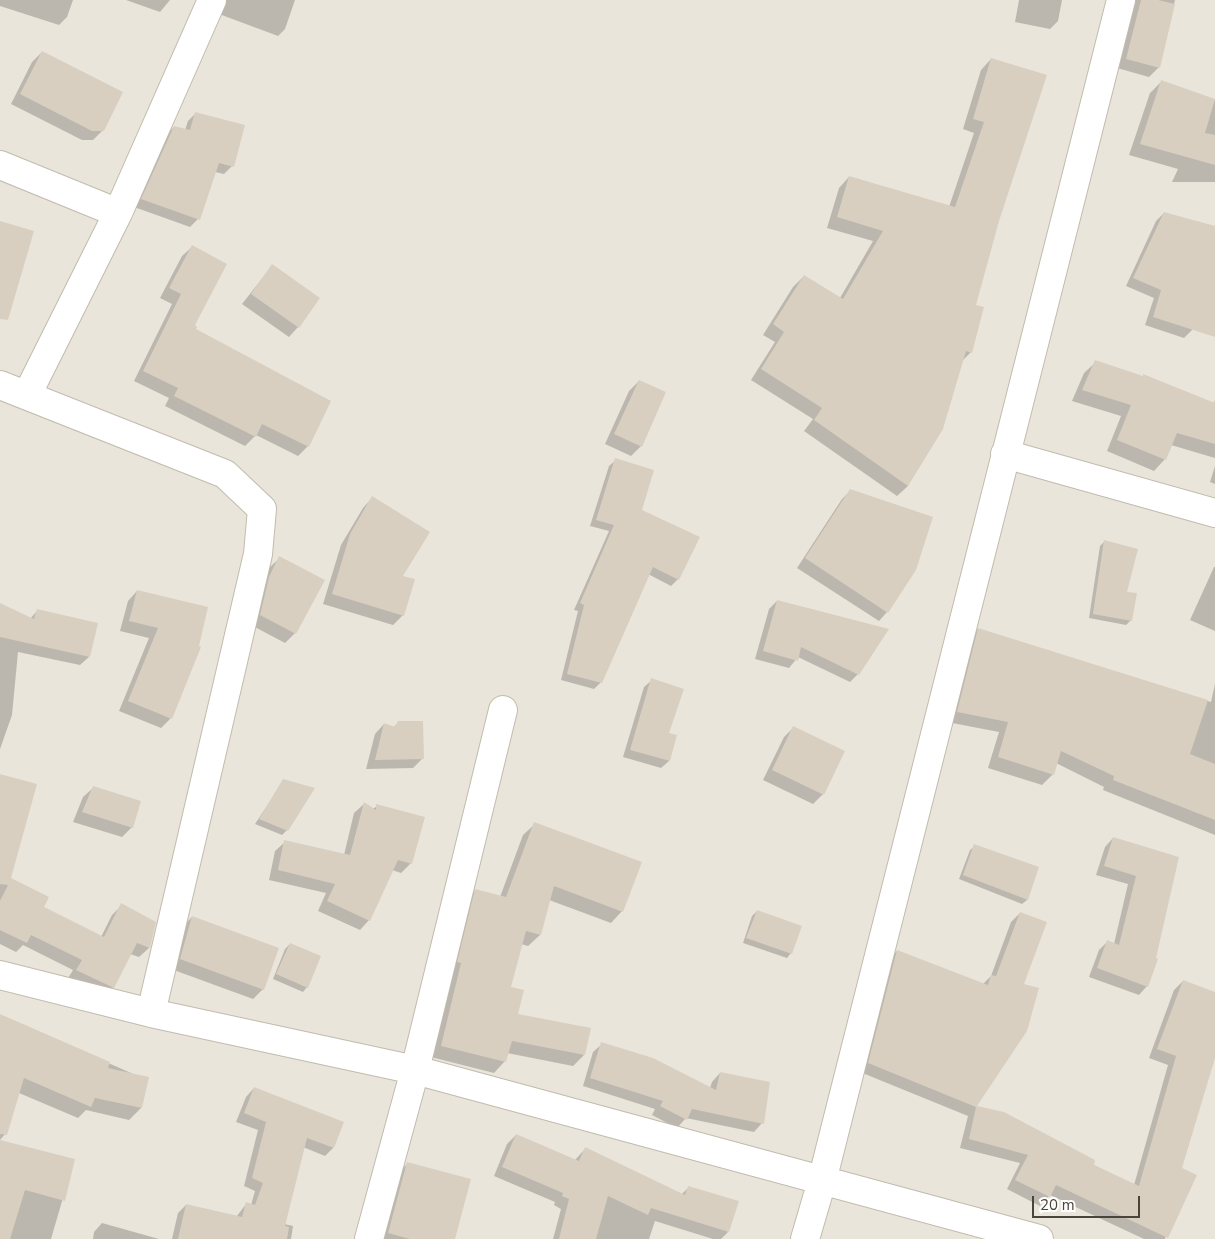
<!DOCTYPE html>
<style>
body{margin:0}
#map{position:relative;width:1215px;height:1239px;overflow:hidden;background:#f6f3ec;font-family:"Nunito Sans",sans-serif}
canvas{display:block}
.scale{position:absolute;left:1032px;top:1196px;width:108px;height:22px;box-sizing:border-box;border:2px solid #4b4439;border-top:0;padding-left:6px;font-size:15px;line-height:18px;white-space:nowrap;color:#4b4439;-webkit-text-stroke:4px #fff;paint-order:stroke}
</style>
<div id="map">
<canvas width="1215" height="1239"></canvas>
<div class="scale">20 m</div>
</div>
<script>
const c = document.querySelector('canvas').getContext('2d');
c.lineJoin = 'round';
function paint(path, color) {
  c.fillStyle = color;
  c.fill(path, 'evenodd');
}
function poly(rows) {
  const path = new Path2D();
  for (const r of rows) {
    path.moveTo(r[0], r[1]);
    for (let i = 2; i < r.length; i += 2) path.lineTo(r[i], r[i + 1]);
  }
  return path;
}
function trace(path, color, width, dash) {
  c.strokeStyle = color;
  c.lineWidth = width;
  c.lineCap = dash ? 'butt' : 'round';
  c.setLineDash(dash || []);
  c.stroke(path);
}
paint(poly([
 [0,0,1215,0,1215,1239,0,1239]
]), '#eae5da');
paint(poly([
 [0,0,73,0,67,17,59,25,0,6],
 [126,0,170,0,160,12],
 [219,0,295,0,285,29,278,36,219,14],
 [1019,0,1062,0,1058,21,1050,29,1015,22],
 [1135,0,1175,0,1159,67,1149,77,1117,68],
 [42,52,103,130,93,140,82,140,11,104,32,62],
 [991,59,998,220,974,306,971,352,962,361,908,486,897,496,804,431,813,419,751,380,775,342,763,335,793,287,804,276,840,298,873,241,827,228,839,188,849,177,949,207,974,133,963,129,981,70],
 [1161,82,1215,100,1215,182,1172,182,1178,169,1129,155,1150,93],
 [196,113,232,166,224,174,215,172,198,219,190,227,134,207,166,135,174,127,185,130,188,121],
 [1164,213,1215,228,1215,301,1199,308,1192,330,1184,338,1145,325,1154,298,1126,286,1156,221],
 [192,247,195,330,330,401,308,446,298,456,256,435,245,446,165,406,169,398,134,381,172,304,160,298,182,256],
 [272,266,298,327,289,337,242,304],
 [1096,362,1142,377,1144,375,1214,404,1215,400,1215,458,1171,445,1165,459,1154,471,1107,451,1121,416,1072,401,1084,373],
 [639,381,641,446,631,456,605,444,629,391],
 [616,460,641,511,698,538,678,579,671,586,648,574,601,682,594,689,561,680,578,611,574,610,609,531,590,526,609,466],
 [1215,466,1215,484,1210,482],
 [851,490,887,612,879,621,797,568,842,499],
 [372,498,401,576,403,615,393,625,323,604,341,545,363,508],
 [1104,542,1125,593,1131,620,1126,625,1089,618,1100,546],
 [280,558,323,580,295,633,285,643,251,625,259,588,270,567],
 [1214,567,1215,567,1215,631,1190,620],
 [137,591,200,648,170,719,161,728,119,711,149,638,120,631,128,601],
 [777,601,858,674,850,682,798,657,789,668,755,659,769,609],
 [0,605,30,619,37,611,89,657,80,665,18,652,12,715,0,749],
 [978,629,1211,702,1215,684,1215,835,1103,790,1104,787,1056,763,1053,774,1042,785,988,768,999,732,947,722,968,640],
 [652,680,668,734,669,761,661,768,623,757,644,687],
 [399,722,422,759,413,768,366,769,375,734,384,724,393,728],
 [794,727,823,794,813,804,763,780,784,737],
 [284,780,287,830,282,835,255,824],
 [93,788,132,827,122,837,73,822,83,797],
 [364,804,373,809,377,806,411,863,401,873,392,870,369,920,360,930,318,911,326,893,269,880,275,851,285,842,344,855,354,813],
 [535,824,622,911,611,923,549,900,540,935,528,946,521,944,510,988,517,1015,584,1055,573,1066,507,1053,505,1061,494,1073,431,1057,464,901,476,890,500,897,523,835],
 [1113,838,1178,858,1147,986,1139,995,1089,977,1099,950,1107,942,1114,944,1128,884,1096,875,1105,847],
 [975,846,1038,868,1027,900,1022,904,959,879,970,850],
 [0,874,43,907,101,937,112,915,122,905,149,948,139,957,130,954,113,987,104,997,67,980,73,970,23,945,16,952,0,944],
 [757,911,791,953,787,958,743,943,752,916],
 [1020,913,975,1106,1134,1185,1168,1065,1149,1058,1174,990,1183,981,1215,993,1215,1054,1180,1169,1165,1239,1144,1239,1050,1195,1040,1206,1007,1189,1020,1163,960,1148,968,1116,860,1072,888,960,897,951,983,984,991,976,1011,922],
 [192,917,263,989,253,999,171,969,182,927],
 [290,944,307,987,303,992,273,979,285,949],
 [1,1016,147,1080,141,1108,129,1120,86,1110,78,1118,19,1093,6,1133,0,1140],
 [602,1044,710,1088,712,1082,720,1073,762,1123,754,1132,686,1118,677,1128,652,1115,655,1109,583,1086,593,1052],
 [254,1088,342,1123,333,1148,325,1156,303,1147,284,1224,293,1226,291,1239,172,1239,178,1213,186,1205,237,1216,246,1204,251,1205,255,1191,244,1186,258,1130,236,1122,246,1097],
 [516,1135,575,1160,585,1149,681,1195,689,1187,728,1232,721,1239,713,1239,655,1221,649,1239,553,1239,561,1209,554,1205,555,1202,494,1176,507,1144],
 [0,1150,74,1160,51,1239,0,1239],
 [408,1163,454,1239,382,1239,399,1172],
 [102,1223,159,1239,93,1239,94,1232]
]), '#0003');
paint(poly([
 [1141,0,1158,0,1175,4,1160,68,1126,59],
 [42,51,123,92,104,131,92,131,20,94],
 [991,58,1047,75,999,221,976,305,984,307,972,353,966,351,943,429,908,486,814,420,822,408,761,369,784,332,773,324,804,275,843,299,883,231,837,217,849,176,955,207,984,122,973,119],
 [1161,80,1215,99,1205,133,1215,135,1215,165,1140,144],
 [195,112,245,125,234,167,219,163,200,220,141,199,174,126,190,130],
 [1164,212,1215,226,1215,337,1153,317,1161,290,1133,278],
 [0,221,34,231,8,320,0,319],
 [192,245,227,264,195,325,197,327,196,329,331,401,309,447,262,424,256,437,174,396,178,388,143,371,181,294,169,288],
 [272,264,320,298,299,328,251,294],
 [1095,360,1143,376,1143,374,1215,403,1215,444,1177,433,1166,460,1117,440,1131,405,1082,390],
 [639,380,666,392,642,447,614,434],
 [615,458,654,470,642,510,700,537,679,580,653,567,602,683,567,674,584,605,580,603,614,525,596,520],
 [850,489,933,517,916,570,888,613,805,558],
 [372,496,430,532,403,576,415,579,404,616,332,594,350,534],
 [1104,540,1138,549,1127,592,1137,593,1132,621,1093,614],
 [279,556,325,580,296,634,260,615,269,577],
 [137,590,208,607,199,646,201,647,172,719,128,701,158,628,129,621],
 [777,600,889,629,859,675,801,647,798,661,763,651],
 [0,603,34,619,37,609,98,623,90,657,0,637],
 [978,628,1208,700,1190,754,1215,764,1215,820,1113,780,1114,776,1061,751,1054,775,998,757,1008,722,957,712],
 [651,678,684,689,669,733,677,735,670,761,630,750],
 [398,721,423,721,424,759,375,760,384,723,395,727],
 [793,726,845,751,824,795,772,770],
 [0,774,37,784,11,878,49,897,44,907,104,937,121,903,156,922,150,948,137,943,114,988,76,970,82,960,31,935,27,943,0,930,0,901,8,885,0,884],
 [283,779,315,788,288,831,259,819],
 [93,786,141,801,133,828,82,812],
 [364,802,376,810,376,804,425,817,412,864,398,860,370,921,327,901,335,884,278,870,284,840,350,855],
 [534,822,642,862,623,912,554,886,541,935,526,931,511,987,524,990,518,1014,591,1028,585,1055,512,1041,506,1062,441,1046,461,963,457,962,475,889,506,897],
 [1113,837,1179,857,1156,958,1158,959,1148,987,1097,968,1107,940,1119,945,1136,876,1104,866],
 [974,844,1039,867,1028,900,963,875],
 [757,910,802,926,792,954,746,938],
 [1020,912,1047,922,1024,984,1039,988,1027,1031,977,1106,1004,1112,1095,1160,1094,1165,1139,1186,1176,1056,1157,1049,1183,980,1215,992,1215,1058,1182,1168,1197,1175,1168,1238,1056,1185,1050,1197,1015,1180,1028,1155,969,1139,976,1107,868,1063,897,950,988,985,991,975,996,976],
 [192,916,279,948,264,990,180,959],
 [290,943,321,956,308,988,276,974],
 [0,1014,110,1062,108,1068,149,1077,142,1108,95,1098,91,1107,24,1078,7,1135,0,1134],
 [601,1042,653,1058,716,1090,720,1072,770,1082,764,1124,692,1109,687,1120,660,1106,663,1101,590,1078],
 [254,1087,344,1122,334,1148,307,1138,285,1226,289,1227,287,1239,178,1239,186,1204,242,1217,246,1202,255,1205,263,1183,252,1178,266,1122,244,1113],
 [516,1134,579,1161,585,1147,685,1195,688,1186,739,1201,729,1232,651,1208,648,1215,608,1196,596,1239,559,1239,569,1199,562,1196,563,1193,502,1167],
 [0,1140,75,1159,65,1201,25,1190,10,1239,0,1239],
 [407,1162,471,1179,455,1239,410,1239,388,1233]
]), '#d8cfc1');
const street = poly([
 [0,165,118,213],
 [0,385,225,474,262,509,258,554,151,1013],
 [27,395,118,213,212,0],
 [1005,454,1215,513],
 [0,975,151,1013,415,1070,1039,1239],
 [369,1239,415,1070,503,710],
 [805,1239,822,1181,1121,0]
]);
trace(street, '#c2bbae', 30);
trace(street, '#fff', 28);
</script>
